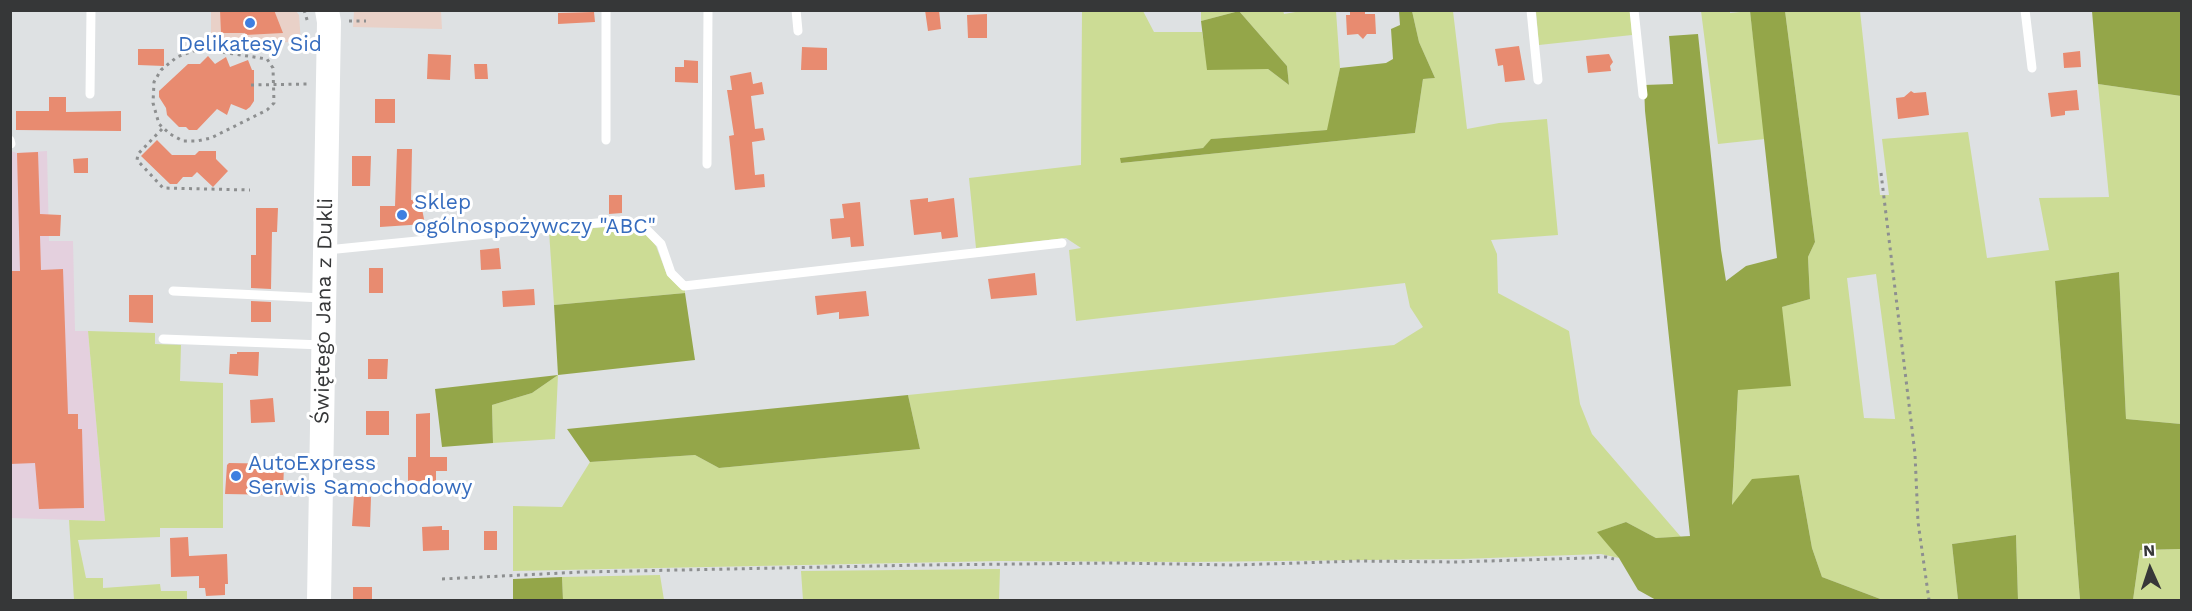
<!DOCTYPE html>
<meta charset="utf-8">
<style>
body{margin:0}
#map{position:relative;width:2192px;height:611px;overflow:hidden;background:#dee1e3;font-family:"Work Sans",sans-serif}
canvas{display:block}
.frame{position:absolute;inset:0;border:12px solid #363738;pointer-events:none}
.north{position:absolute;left:2120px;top:539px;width:60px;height:60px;-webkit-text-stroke:4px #fff;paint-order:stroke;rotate:357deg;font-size:16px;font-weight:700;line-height:24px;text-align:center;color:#363738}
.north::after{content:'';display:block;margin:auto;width:21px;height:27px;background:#363738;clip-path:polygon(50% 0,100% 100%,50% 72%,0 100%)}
</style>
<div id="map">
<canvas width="2192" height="611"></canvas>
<div class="frame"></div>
<div class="north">N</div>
</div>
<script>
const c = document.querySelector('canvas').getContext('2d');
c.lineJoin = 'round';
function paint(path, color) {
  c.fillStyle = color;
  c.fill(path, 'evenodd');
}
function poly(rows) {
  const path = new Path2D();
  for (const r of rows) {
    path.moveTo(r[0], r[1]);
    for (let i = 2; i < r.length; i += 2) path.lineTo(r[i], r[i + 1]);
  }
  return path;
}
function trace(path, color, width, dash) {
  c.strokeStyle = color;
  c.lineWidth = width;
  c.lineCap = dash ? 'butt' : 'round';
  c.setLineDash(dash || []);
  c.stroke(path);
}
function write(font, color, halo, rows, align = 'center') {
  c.font = font + ' "Work Sans",sans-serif';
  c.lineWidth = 6;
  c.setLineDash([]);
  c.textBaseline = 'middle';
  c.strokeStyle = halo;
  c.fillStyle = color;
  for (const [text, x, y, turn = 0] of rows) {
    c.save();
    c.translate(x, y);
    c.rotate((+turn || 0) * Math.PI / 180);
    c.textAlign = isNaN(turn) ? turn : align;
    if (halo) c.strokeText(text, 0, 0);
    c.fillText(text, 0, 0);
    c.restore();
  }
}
paint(poly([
 [211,11,296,11,299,15,301,42,211,43],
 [354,11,441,11,442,29,353,27]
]), '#e9d1c8');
paint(poly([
 [11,151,17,153,47,151,49,241,73,241,75,331,88,331,105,521,11,518]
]), '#e4d0de');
paint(poly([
 [1082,10,1143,11,1154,32,1202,32,1208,69,1268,69,1289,85,1287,66,1239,11,1201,21,1201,11,1283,10,1284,14,1307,10,1336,11,1340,68,1328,130,1212,139,1203,148,1121,158,1121,163,1415,133,1423,79,1435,78,1419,42,1412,11,1453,11,1467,129,1499,123,1547,119,1558,235,1491,240,1497,254,1498,293,1569,331,1580,404,1592,434,1681,537,1656,538,1626,522,1598,532,1619,558,1601,554,1461,559,1188,562,1000,561,513,571,513,506,562,507,590,462,695,455,719,468,920,449,908,395,1394,345,1423,327,1410,307,1405,283,1076,321,1069,250,1081,248,1066,238,976,248,969,178,1081,165],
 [1536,11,1630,11,1632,35,1539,45],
 [1701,11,1730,11,1730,13,1750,11,1765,139,1718,144],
 [1785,11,1860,11,1880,195,1889,195,1882,139,1968,132,1987,258,2049,250,2039,198,2109,197,2098,84,2181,96,2181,424,2126,419,2119,272,2055,281,2080,600,2018,600,2016,535,1952,544,1958,600,1883,600,1822,577,1812,548,1799,475,1732,506,1738,390,1782,307,1810,299,1808,257,1815,242],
 [1876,274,1895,418,1895,419,1864,418,1847,278],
 [623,226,643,230,656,246,667,275,679,287,685,290,685,293,554,305,549,231],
 [88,331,155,333,155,344,181,345,180,381,223,383,223,528,160,528,160,537,78,540,86,578,103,578,103,588,160,584,161,591,187,591,187,600,74,600,69,520,105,521],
 [558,375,555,439,493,443,492,405,532,393],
 [2181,549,2181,600,2133,600,2140,550],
 [1000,569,999,600,803,600,801,571],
 [660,575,664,600,563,600,562,577]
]), '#ccdc95');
paint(poly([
 [1239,11,1287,66,1289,85,1268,69,1207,70,1201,21],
 [1399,11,1412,11,1419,42,1435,78,1423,79,1415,133,1121,163,1120,158,1203,148,1211,139,1327,130,1340,68,1386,63,1393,59,1391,29,1400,25],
 [1750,11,1785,11,1815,242,1808,257,1810,299,1782,307,1791,386,1738,390,1732,505,1752,479,1799,475,1812,548,1822,577,1883,600,1656,600,1638,590,1619,558,1597,532,1626,522,1656,538,1690,536,1645,111,1644,85,1673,84,1669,36,1698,34,1721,250,1726,281,1746,266,1777,258],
 [2092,11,2181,11,2181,96,2098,84],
 [2119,272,2126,419,2181,424,2181,549,2140,550,2133,600,2080,600,2055,281],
 [685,293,695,360,558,375,532,393,492,405,493,443,442,447,435,389,558,375,554,305],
 [908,395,920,449,719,468,695,455,590,462,567,429],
 [2016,535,2018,600,1958,600,1952,544],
 [562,577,563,600,513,600,513,579]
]), '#94a649');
paint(poly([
 [220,10,274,10,283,33,245,35,245,33,221,33],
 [925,10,939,10,941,29,928,31],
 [1350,10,1365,10,1365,14,1375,14,1376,34,1367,34,1363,39,1358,34,1347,35,1346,15,1350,15],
 [594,12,595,22,558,24,558,13],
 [987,14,987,38,968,38,967,15],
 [1519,46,1525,80,1505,82,1503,65,1498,66,1495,49],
 [802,47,827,48,827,70,801,70],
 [138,49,164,49,164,66,138,65],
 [2080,51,2081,67,2064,68,2063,53],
 [428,54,451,55,450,80,427,79],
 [1609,54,1613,62,1610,66,1611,71,1588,73,1586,56],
 [208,56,215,64,226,57,230,67,248,60,252,70,254,70,254,101,250,107,246,110,231,104,227,115,217,109,197,130,189,130,186,127,179,127,167,115,166,108,159,97,159,91,188,64,200,64],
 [684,60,698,61,698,83,675,82,675,67,684,67],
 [474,64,487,64,488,79,475,79],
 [751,72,753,84,762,82,764,94,751,96,755,129,763,128,765,140,752,142,755,175,764,174,765,187,735,190,729,136,734,135,727,90,732,90,730,76],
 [2077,90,2079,110,2065,111,2065,115,2051,117,2048,93],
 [1911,91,1914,93,1926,92,1929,115,1898,119,1896,98,1904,97],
 [49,97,66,97,66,112,121,111,121,131,16,130,16,111,49,111],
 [375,99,395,99,395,123,375,123],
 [157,140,172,155,195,155,199,151,216,151,216,159,228,171,213,187,197,172,192,177,183,177,177,184,170,184,141,156],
 [397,149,412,149,411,200,420,199,425,224,380,227,380,206,395,206],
 [38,152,40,214,61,215,60,236,40,236,41,270,63,269,68,414,78,414,78,429,82,429,84,508,39,509,35,463,10,464,10,271,20,271,17,153],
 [352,156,371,156,370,186,352,186],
 [88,158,88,173,74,173,73,159],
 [609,195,622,195,622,213,609,214],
 [928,198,928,202,954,198,958,237,942,239,941,232,914,235,910,200],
 [860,202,864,246,851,247,850,237,832,239,830,219,844,218,842,204],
 [256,208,278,208,277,232,272,232,271,289,251,288,251,255,256,255],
 [499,248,501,269,481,270,480,250],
 [369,268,383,268,383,293,369,293],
 [1035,273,1037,295,991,299,988,279],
 [534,289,535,305,503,307,502,291],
 [866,291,869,316,839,319,839,312,817,315,815,296],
 [129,295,153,295,153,323,129,322],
 [251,301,271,302,271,322,251,322],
 [237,352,259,352,258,376,229,374,230,354,237,354],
 [368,359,388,359,387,379,368,379],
 [273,398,275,422,251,423,250,400],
 [366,411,389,411,389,435,366,435],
 [430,413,430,457,447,457,447,471,436,471,436,481,408,481,408,457,416,457,416,414],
 [229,463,284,464,283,495,225,494,227,465],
 [354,496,371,497,370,527,352,526],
 [442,526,442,530,449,530,449,550,423,551,422,527],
 [484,531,497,531,497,550,484,550],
 [188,537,189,556,227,554,228,584,225,584,225,595,206,596,205,588,199,588,199,576,171,577,170,538],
 [353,587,372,587,372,600,353,600]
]), '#e88b70');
trace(poly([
 [304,10,308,23],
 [349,21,366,21],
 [208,50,267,59,273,68,274,103,267,110,211,138,197,141,183,141,170,134,159,124,153,103,154,82,161,70,177,57,193,51,208,50],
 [251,85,309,84],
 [162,129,138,154,137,160,163,188,250,190],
 [1881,173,1915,454,1918,522,1929,600],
 [442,579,582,572,925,565,1113,563,1235,565,1358,561,1455,562,1587,558,1606,557,1614,559]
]), '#8d8f90', 3, [3, 4.5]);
trace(poly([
 [796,10,798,31],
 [1531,10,1538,80],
 [1634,10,1643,95],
 [2025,10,2032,68],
 [90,94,91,10],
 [10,140,11,144],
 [606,140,606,10],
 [707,164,708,10],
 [327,250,617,221,642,225,661,244,671,273,684,286,1062,243],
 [173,291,323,298],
 [163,339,323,345]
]), '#fff', 9);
trace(poly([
 [319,600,329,22,327,10]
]), '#fff', 24);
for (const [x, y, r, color] of [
 [250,23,6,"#3f7fe0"],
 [402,215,6,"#3f7fe0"],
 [236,476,6,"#3f7fe0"]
]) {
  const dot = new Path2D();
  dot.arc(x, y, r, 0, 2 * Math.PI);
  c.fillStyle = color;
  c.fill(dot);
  trace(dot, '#fff', 2);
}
write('21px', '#366cbe', '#fff', [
 ["Delikatesy Sid",250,45,"center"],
 ["Sklep",414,203],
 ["ogólnospożywczy \"ABC\"",414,227],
 ["AutoExpress",248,464],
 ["Serwis Samochodowy",248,488]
], 'left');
write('21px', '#363738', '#fff', [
 ["Świętego Jana z Dukli",324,311,-89]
]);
</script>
